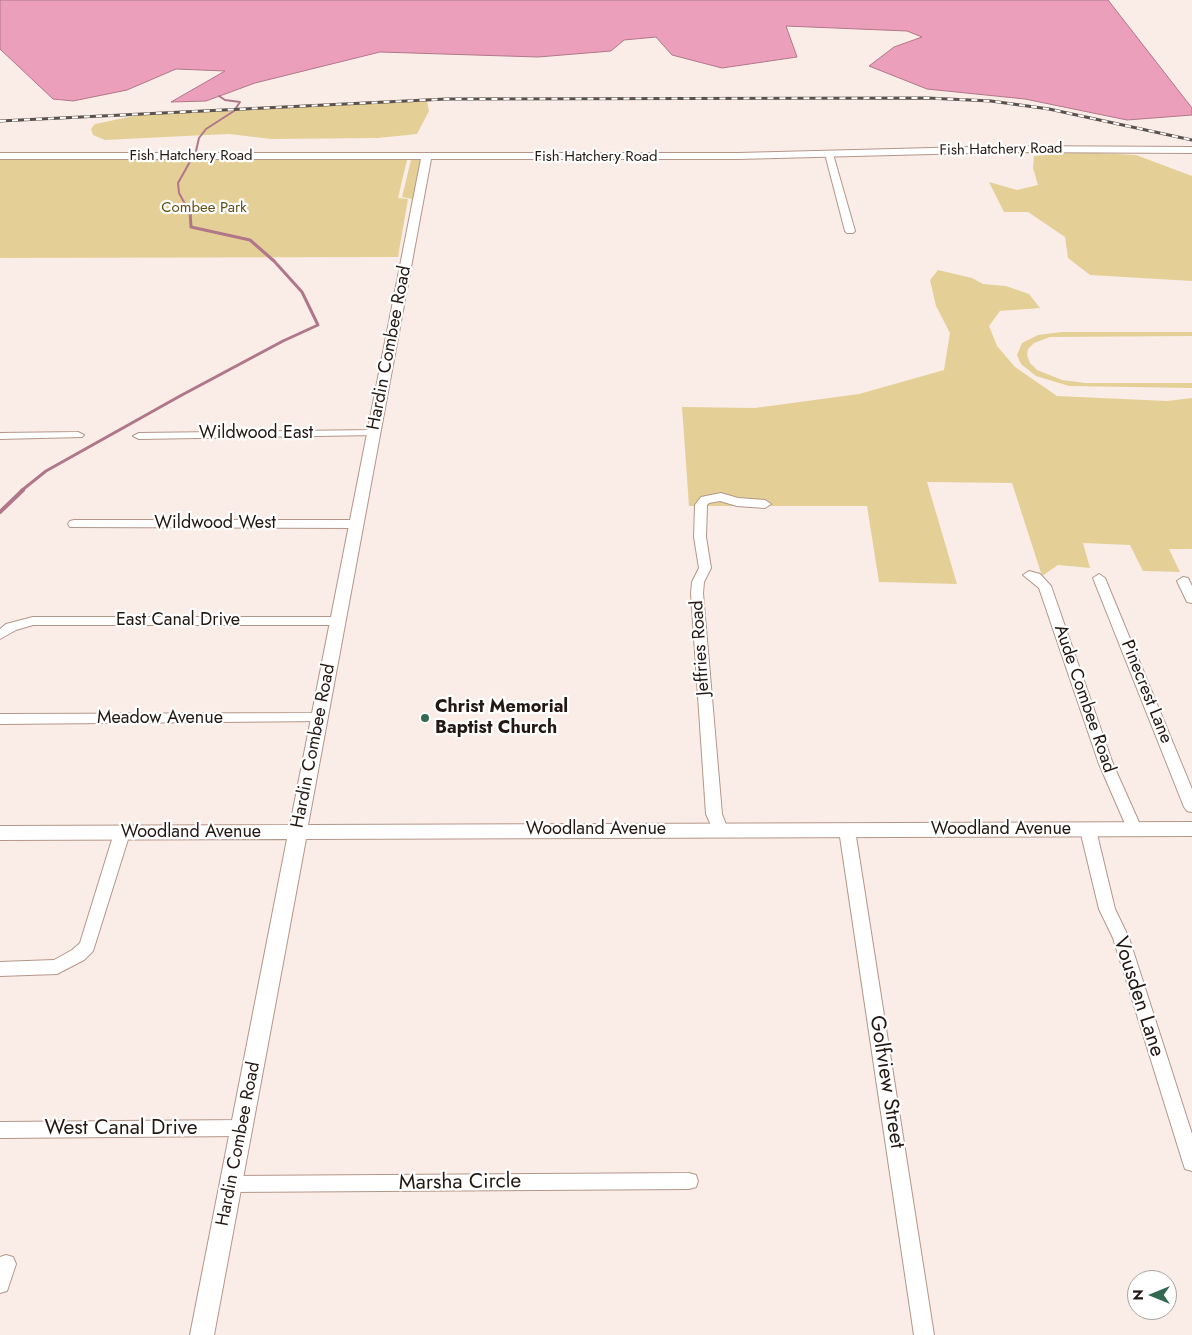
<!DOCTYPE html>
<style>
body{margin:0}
#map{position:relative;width:1192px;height:1335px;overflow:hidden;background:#faede7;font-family:Jost,sans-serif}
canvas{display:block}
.north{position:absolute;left:1127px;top:1270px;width:50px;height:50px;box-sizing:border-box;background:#fff;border:1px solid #a7a3a1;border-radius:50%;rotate:270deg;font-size:14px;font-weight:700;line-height:20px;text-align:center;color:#231813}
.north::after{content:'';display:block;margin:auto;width:18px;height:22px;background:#326950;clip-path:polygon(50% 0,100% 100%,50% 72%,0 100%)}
</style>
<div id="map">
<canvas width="1192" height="1335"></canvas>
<div class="north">N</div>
</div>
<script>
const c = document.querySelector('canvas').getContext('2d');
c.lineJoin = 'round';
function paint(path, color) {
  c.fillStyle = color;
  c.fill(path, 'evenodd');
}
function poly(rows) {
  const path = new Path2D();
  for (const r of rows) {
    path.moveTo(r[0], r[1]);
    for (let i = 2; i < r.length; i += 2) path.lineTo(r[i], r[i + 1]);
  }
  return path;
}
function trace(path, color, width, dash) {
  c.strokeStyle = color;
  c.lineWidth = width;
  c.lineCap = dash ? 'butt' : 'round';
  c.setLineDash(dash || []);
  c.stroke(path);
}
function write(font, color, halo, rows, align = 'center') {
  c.font = font + ' Jost,sans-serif';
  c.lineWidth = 4.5;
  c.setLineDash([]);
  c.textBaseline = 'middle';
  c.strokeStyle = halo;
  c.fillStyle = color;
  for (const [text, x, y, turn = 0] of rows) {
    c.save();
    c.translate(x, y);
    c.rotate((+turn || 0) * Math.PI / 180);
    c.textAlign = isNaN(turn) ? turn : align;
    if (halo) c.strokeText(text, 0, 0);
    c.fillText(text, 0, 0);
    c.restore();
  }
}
paint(poly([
 [427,101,429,111,417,134,378,138,271,139,229,134,206,135,105,140,93,135,91,129,95,124,148,113],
 [1078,152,1136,155,1192,176,1192,281,1090,275,1068,258,1065,237,1028,212,1004,212,989,182,1017,190,1038,185,1033,168,1034,156],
 [421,158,403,254,412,199,402,197,411,160,407,159],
 [0,159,407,160,398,198,408,199,398,257,0,258],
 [938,270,972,278,983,284,1006,286,1029,294,1040,308,1000,311,989,326,997,346,1015,367,1057,396,1167,401,1192,398,1192,549,1169,549,1180,572,1143,571,1130,545,1083,543,1090,568,1058,565,1042,576,1012,483,927,482,957,584,879,582,867,506,689,506,682,407,755,408,859,394,944,370,950,333,936,306,930,280],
 [1062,332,1192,332,1192,336,1050,337,1034,343,1028,349,1027,355,1030,363,1037,370,1062,380,1085,383,1192,383,1192,388,1069,386,1036,376,1021,364,1017,355,1022,343,1038,335]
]), '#e4d097');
const water = poly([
 [0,0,1108,0,1192,108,1192,115,1127,120,1025,99,927,89,869,66,894,47,922,37,907,31,786,26,797,57,722,68,672,55,656,37,624,40,611,51,538,57,380,52,255,83,206,101,171,102,225,71,176,69,127,90,73,101,53,99,0,49,0,0]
]);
paint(water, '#ec9fbb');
trace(water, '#b07689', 1);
trace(poly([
 [190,213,179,193,178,183,196,151,199,138,206,129,234,111,240,102,225,100,219,96]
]), '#b07689', 2);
trace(poly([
 [21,491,46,471,180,396,283,341,318,325,302,292,274,261,250,240,191,227,190,211]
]), '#b07689', 3);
trace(poly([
 [0,512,23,490]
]), '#b07689', 4);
const minor = poly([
 [826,152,833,154,855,231,853,233,847,233,845,231,825,154,826,152],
 [373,430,379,433,377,435,139,439,133,436,139,433,373,430],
 [78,432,84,435,82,437,0,439,0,433,78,432],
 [721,493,738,498,765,500,771,504,765,508,737,506,720,501,709,503,707,505,706,537,711,568,704,582,703,593,722,814,728,830,725,834,720,836,715,834,706,814,691,593,692,582,699,568,694,537,695,505,701,497,721,493],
 [74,520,356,520,362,524,356,528,70,527,68,524,70,521,74,520],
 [1029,571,1040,574,1051,586,1113,764,1142,829,1139,833,1134,835,1129,833,1099,764,1039,588,1023,575,1029,571],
 [1099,574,1105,578,1192,789,1192,812,1187,811,1184,807,1093,578,1099,574],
 [1183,577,1188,578,1192,586,1192,603,1187,602,1177,581,1183,577],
 [33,617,337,617,344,621,337,625,33,625,16,630,0,639,0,629,6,624,33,617],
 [320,713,325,715,327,718,325,721,0,724,0,714,320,713],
 [847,824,852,826,855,830,934,1335,914,1335,839,830,842,826,847,824],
 [1088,824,1093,826,1096,830,1115,909,1129,938,1192,1134,1192,1171,1185,1169,1183,1163,1113,938,1099,909,1080,830,1083,826,1088,824],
 [122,827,127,829,130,833,93,951,84,960,57,974,0,976,0,962,54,960,72,950,80,943,114,833,117,829,122,827],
 [242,1120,249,1122,251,1128,249,1134,242,1136,0,1138,0,1122,242,1120],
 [689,1173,696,1175,698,1181,696,1187,689,1189,231,1192,224,1190,221,1184,224,1178,231,1176,689,1173],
 [6,1255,13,1257,16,1264,7,1291,0,1293,0,1257,6,1255]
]);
const tertiary = poly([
 [1010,146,1192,147,1192,153,1010,152,738,159,431,159,308,825,1192,822,1192,836,306,839,214,1335,190,1335,287,839,0,840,0,826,290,825,421,159,0,159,0,153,738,153,1010,146]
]);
trace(minor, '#b49689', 2);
trace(tertiary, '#b49689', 2);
paint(minor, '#fff');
paint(tertiary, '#fff');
const rail = poly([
 [0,121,446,99,927,98,991,101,1049,109,1192,140]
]);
trace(rail, '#5c504b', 3);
trace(rail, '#fff', 2, [6]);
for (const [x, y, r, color] of [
 [425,718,5,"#326950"]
]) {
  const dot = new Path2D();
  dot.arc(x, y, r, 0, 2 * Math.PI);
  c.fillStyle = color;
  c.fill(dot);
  trace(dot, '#fff', 2);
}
write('15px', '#231813', '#fff', [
 ["Fish Hatchery Road",1001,150,-1],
 ["Fish Hatchery Road",191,156],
 ["Fish Hatchery Road",596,157]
]);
write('15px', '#604f17', '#fff', [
 ["Combee Park",204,208]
]);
write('18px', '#231813', '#fff', [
 ["Hardin Combee Road",390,348,-79],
 ["Wildwood East",256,434],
 ["Wildwood West",215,524],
 ["East Canal Drive",178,621],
 ["Jeffries Road",701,648,-94],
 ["Pinecrest Lane",1146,692,68],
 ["Aude Combee Road",1084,699,71],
 ["Meadow Avenue",160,719],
 ["Hardin Combee Road",314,746,-79],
 ["Woodland Avenue",596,830],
 ["Woodland Avenue",1001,830],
 ["Woodland Avenue",191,833],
 ["Hardin Combee Road",239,1144,-79]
]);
write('bold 18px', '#231813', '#fff', [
 ["Christ Memorial",435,708],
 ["Baptist Church",435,729]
], 'left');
write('21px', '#231813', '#fff', [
 ["Vousden Lane",1138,997,72],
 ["Golfview Street",886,1082,81],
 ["West Canal Drive",121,1129],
 ["Marsha Circle",460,1183,-1]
]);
</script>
